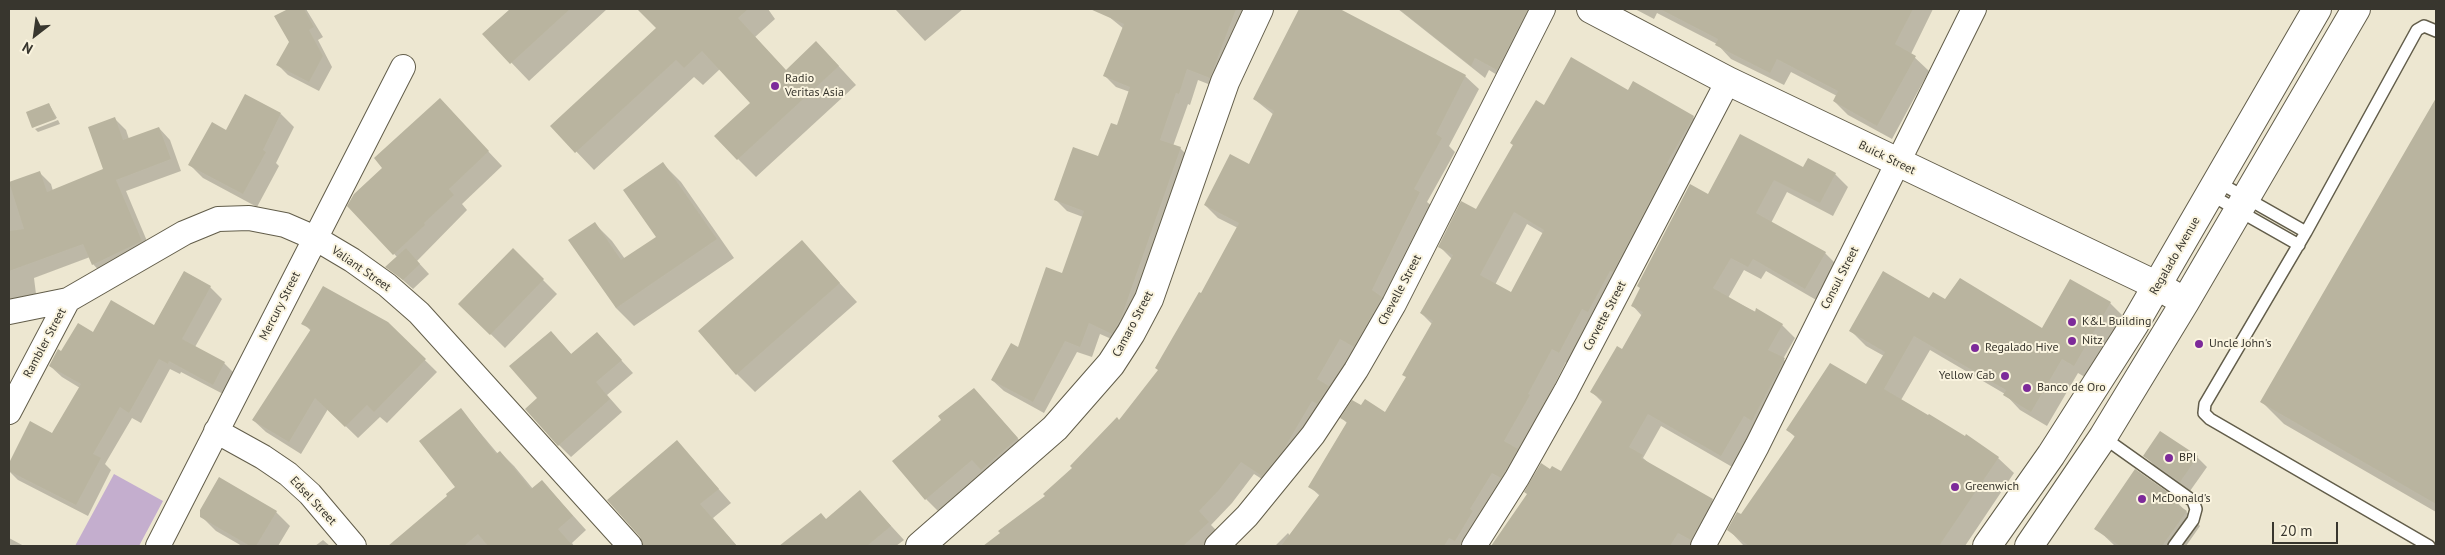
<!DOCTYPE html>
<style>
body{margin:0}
#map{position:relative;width:2445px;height:555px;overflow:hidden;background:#ede7d1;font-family:"PT Sans",sans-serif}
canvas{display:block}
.frame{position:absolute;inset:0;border:10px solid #38362e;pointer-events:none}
.north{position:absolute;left:10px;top:10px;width:50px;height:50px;-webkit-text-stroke:4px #faf4df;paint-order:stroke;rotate:210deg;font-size:14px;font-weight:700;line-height:20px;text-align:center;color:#38362e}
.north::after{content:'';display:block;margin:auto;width:18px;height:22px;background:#38362e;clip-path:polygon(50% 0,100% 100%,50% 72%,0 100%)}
.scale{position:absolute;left:2272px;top:522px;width:66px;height:22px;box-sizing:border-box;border:2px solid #38362e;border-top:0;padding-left:6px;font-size:15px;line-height:18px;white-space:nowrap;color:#38362e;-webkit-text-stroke:4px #faf4df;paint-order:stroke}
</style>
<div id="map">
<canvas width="2445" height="555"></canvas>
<div class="frame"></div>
<div class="north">N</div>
<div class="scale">20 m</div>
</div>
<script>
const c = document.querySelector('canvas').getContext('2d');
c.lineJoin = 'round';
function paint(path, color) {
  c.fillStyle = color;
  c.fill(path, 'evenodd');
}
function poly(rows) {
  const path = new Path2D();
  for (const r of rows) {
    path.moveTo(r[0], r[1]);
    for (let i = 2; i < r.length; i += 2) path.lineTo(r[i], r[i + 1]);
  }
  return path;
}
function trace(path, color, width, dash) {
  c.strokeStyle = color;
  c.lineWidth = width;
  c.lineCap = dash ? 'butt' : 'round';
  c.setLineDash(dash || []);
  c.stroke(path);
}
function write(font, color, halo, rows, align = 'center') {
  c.font = font + ' "PT Sans",sans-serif';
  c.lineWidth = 4;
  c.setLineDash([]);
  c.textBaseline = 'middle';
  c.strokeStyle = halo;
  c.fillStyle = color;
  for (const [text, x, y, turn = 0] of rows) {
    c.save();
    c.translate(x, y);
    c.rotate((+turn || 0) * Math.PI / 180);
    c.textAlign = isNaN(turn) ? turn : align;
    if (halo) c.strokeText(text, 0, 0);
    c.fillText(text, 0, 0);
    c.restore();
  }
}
paint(poly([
 [114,474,163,501,139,546,75,546]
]), '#c4aece');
paint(poly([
 [290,9,306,9,323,37,318,40,332,67,319,91,288,75,278,65,290,42,276,17],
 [512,9,607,9,529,81,484,34],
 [639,9,768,9,775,19,755,37,786,71,834,61,856,85,756,177,738,159,752,103,720,69,703,85,694,77,594,170,552,126,657,28],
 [895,9,963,9,925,41],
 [1111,9,1252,9,1221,89,1198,80,1190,105,1188,104,1173,146,1180,148,1192,160,1123,344,1100,334,1092,357,1077,352,1044,413,1004,391,992,380,1018,348,1062,275,1083,217,1067,211,1056,200,1099,157,1117,127,1130,92,1116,87,1104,75,1124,29,1108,16],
 [1301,9,1337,9,1465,76,1479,89,1449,146,1455,152,1427,202,1432,206,1386,302,1276,488,1254,474,1232,503,1211,525,1222,536,1211,546,985,546,1047,497,1119,422,1160,371,1238,228,1218,218,1205,205,1249,166,1274,115,1254,99],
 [1398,9,1537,9,1510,83,1489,70,1485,78],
 [1635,9,1933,9,1911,54,1929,71,1892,139,1848,115,1834,101,1837,96,1791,72,1784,85,1731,59,1717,44,1657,13,1654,19],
 [1629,91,1693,117,1707,130,1573,366,1566,362,1473,546,1275,546,1288,533,1290,536,1320,496,1310,487,1348,424,1342,418,1361,407,1385,413,1407,378,1432,324,1421,313,1452,259,1440,247,1476,210,1544,106],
 [1527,224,1544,234,1512,294,1495,285],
 [2436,100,2436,512,2284,424,2262,402],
 [49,104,57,118,34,126,34,128,28,112],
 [281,114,294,127,276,163,279,166,257,207,203,178,190,165,227,132],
 [454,115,502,166,462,204,467,210,417,261,429,274,413,289,388,267,398,258,349,206],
 [114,118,126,130,129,139,159,128,170,140,181,171,126,191,152,253,104,276,93,264,90,257,34,278,36,294,9,300,9,183,40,173,51,184,53,191,104,170],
 [58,120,60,124,38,132,35,129],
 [663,164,681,182,734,258,634,326,616,308,594,223,612,241,625,259,657,237],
 [1804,168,1835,174,1848,187,1833,216,1787,192,1771,223,1825,253,1838,266,1818,301,1766,271,1761,279,1744,270,1728,298,1782,325,1795,338,1783,359,1797,372,1734,468,1661,426,1643,458,1650,464,1712,500,1725,513,1694,546,1492,546,1528,495,1551,471,1562,473,1603,403,1591,391,1623,351,1642,316,1632,305,1709,196],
 [802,242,857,302,755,392,737,374],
 [513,250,557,294,505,348,460,304],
 [210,287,222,299,195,347,224,363,236,375,225,395,181,372,180,374,170,369,141,423,132,418,105,464,111,470,88,516,18,480,9,471,9,466,31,423,53,434,80,388,62,377,50,366,62,353,94,334,154,326],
 [1930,300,1945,301,2043,330,2110,303,2125,318,2090,380,2078,373,2047,426,2020,410,2005,394,1930,350,1901,400,1998,458,2014,473,1965,546,1742,546,1743,545,1729,530,1741,516,1796,438,1788,430,1866,386,1884,356,1866,346,1850,330],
 [303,323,387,323,437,372,387,423,380,417,358,438,328,409,301,454,266,432,253,420,311,331],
 [551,332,572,355,597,334,633,373,607,395,622,412,571,457,559,445,539,398],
 [974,389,1029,451,984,472,938,511,926,499,943,420],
 [461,410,498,454,500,452,514,466,533,489,542,481,586,530,572,543,574,546,390,546,449,496,457,487],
 [677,442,731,503,713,518,737,546,644,546,641,536],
 [2145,456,2197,457,2207,467,2190,491,2155,466],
 [860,492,904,540,896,546,781,546,821,515,826,520],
 [2171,496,2200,526,2186,546,2115,546,2096,528],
 [276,512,290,526,278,546,242,546,216,531,201,516],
 [9,538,24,546,9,546],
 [323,540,330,546,315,546]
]), '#0003');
paint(poly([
 [288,9,304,9,314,27,309,30,323,56,309,82,276,65,289,42,274,16],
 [510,9,570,9,510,64,482,34],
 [637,9,748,9,738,18,786,70,816,41,839,66,737,160,714,136,750,103,702,51,684,68,676,60,575,153,550,126,656,28],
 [1090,9,1236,9,1210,78,1187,69,1179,94,1176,93,1160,140,1181,147,1121,318,1112,334,1089,323,1080,347,1065,341,1033,402,991,380,1011,343,1018,347,1046,267,1062,273,1084,211,1054,200,1073,147,1098,156,1111,123,1117,125,1130,87,1103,76,1124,24],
 [1299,9,1340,9,1466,75,1436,134,1442,138,1414,189,1420,192,1372,290,1382,297,1354,347,1340,339,1317,379,1329,386,1317,404,1312,401,1282,452,1262,476,1241,462,1219,490,1199,511,1209,522,1183,546,983,546,1000,533,998,531,1045,496,1043,494,1072,468,1070,466,1117,417,1119,420,1158,370,1155,368,1199,292,1201,293,1239,223,1204,205,1230,154,1249,164,1274,111,1253,99],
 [1399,9,1528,9,1497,70,1475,58,1471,66],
 [1660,9,1913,9,1895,44,1916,56,1877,126,1833,101,1838,91,1777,59,1770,73,1715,45,1718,39],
 [1571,57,1628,90,1633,81,1694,116,1667,163,1669,164,1613,272,1610,271,1588,312,1582,309,1559,353,1552,349,1528,394,1530,395,1504,441,1518,449,1505,471,1501,478,1492,473,1470,509,1473,511,1455,541,1449,538,1444,546,1281,546,1320,494,1308,487,1347,422,1340,418,1352,400,1361,405,1365,399,1385,412,1406,377,1402,375,1433,321,1420,313,1453,255,1438,247,1461,201,1476,209,1513,145,1510,143,1536,100,1544,105],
 [1514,212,1544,230,1511,292,1480,275],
 [245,94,281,113,263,150,266,152,243,194,188,165,212,122,226,130],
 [440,98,489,151,449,189,454,195,424,223,425,225,393,255,347,206,354,194,382,168,374,158],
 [2436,98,2436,504,2260,402],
 [49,103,56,119,32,128,26,112],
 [115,117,123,140,159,127,171,159,116,180,142,241,92,265,83,244,9,271,9,231,24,229,9,182,40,171,47,192,103,169,88,127],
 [1740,134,1803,167,1808,158,1836,173,1820,203,1774,180,1756,213,1826,252,1805,289,1753,259,1748,267,1731,258,1713,288,1755,312,1756,308,1783,324,1768,350,1785,358,1752,421,1744,416,1721,456,1648,414,1629,447,1643,455,1641,458,1713,499,1691,540,1678,533,1670,546,1491,546,1527,494,1524,492,1541,463,1550,469,1552,466,1561,471,1603,400,1590,392,1617,346,1622,349,1643,312,1631,306,1640,288,1637,286,1690,184,1708,194],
 [663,162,717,239,616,308,568,240,595,222,621,260,656,237,623,190],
 [802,240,840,283,736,375,698,331],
 [406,248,420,264,403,280,385,267],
 [513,248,544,279,490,335,458,304],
 [184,271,211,286,182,339,225,362,213,385,169,361,168,364,159,359,129,413,120,407,93,454,101,458,76,505,9,471,9,463,30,421,52,433,81,384,49,366,58,349,61,351,78,323,93,332,111,300,154,325],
 [1883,271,1929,298,1933,292,1945,299,1960,278,2042,328,2070,279,2111,302,2074,366,2062,359,2031,412,2003,395,2006,390,1914,336,1884,389,1928,415,1929,414,1965,436,1966,434,1999,457,1939,546,1749,546,1727,530,1737,512,1741,514,1795,436,1786,430,1830,363,1866,384,1885,352,1849,331],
 [323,286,388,322,426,359,374,412,367,405,345,427,315,398,289,442,252,420,311,329,301,324],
 [551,331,571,354,597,332,622,360,596,382,610,399,558,446,525,409,537,398,509,366],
 [974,388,1018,438,981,470,972,460,925,500,892,461,941,420,938,416],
 [461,408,496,454,500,451,531,489,542,480,573,516,558,529,573,546,488,546,478,534,464,546,388,546,447,496,446,494,455,487,419,441],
 [2160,431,2198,456,2180,482,2143,456],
 [677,440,719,489,700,504,737,546,643,546,640,537,607,500],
 [2135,469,2172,495,2169,499,2187,511,2162,546,2120,546,2094,529],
 [219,477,277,511,256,546,250,546,200,517,200,510],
 [860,490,891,526,867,546,779,546,821,513,826,519]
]), '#b9b49f');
const lane = poly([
 [2218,182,2306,232],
 [2211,195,2299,245],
 [2103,437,2193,501,2196,509,2193,520,2174,546],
 [2429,546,2210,419,2204,413,2205,404,2306,232,2417,30,2424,26,2436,31]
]);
const street = poly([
 [9,312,68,300,184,233,218,219,249,218,285,225,315,238,352,260,387,285,419,313,630,546],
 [9,412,68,300],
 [216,431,263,457,288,474,310,494,354,546],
 [158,546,403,67],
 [1217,546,1247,516,1313,435,1356,370,1394,304,1543,9],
 [1474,546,1517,478,1566,391,1728,81],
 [1703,546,1757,446,1974,9]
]);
const secondary = poly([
 [1591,9,1728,81,2158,286,2185,302],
 [920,546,1055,428,1111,364,1131,333,1149,299,1225,82,1259,9],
 [1987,546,2051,455,2134,325,2317,9],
 [2029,546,2103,437,2185,302,2356,9]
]);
trace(lane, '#625d4a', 14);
trace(street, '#625d4a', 26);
trace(secondary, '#625d4a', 30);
trace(lane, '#fff', 11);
trace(street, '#fff', 24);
trace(secondary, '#fff', 28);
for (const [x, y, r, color] of [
 [775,86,5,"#7d2a9a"],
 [2072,322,5,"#7d2a9a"],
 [2072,341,5,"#7d2a9a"],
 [2199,344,5,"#7d2a9a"],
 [1975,348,5,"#7d2a9a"],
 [2005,376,5,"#7d2a9a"],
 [2027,388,5,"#7d2a9a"],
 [2169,458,5,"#7d2a9a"],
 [1955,487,5,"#7d2a9a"],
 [2142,499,5,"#7d2a9a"]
]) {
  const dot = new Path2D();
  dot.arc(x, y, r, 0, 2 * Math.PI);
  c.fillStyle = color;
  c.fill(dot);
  trace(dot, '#faf4df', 2);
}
write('12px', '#38362e', '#faf4df', [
 ["Radio",785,79],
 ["Veritas Asia",785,93],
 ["K&L Building",2082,322],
 ["Nitz",2082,341],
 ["Uncle John's",2209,344],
 ["Regalado Hive",1985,348],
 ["Yellow Cab",1995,376,"right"],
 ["Banco de Oro",2037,388],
 ["BPI",2179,458],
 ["Greenwich",1965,487],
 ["McDonald's",2152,499]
], 'left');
write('12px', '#38362e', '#faf4df', [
 ["Buick Street",1887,158,26],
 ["Regalado Avenue",2175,256,-60],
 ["Valiant Street",361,269,35],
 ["Consul Street",1840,278,-63],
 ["Chevelle Street",1400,290,-62],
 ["Mercury Street",280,306,-63],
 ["Corvette Street",1605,316,-62],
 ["Camaro Street",1133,324,-62],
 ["Rambler Street",45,343,-62],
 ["Edsel Street",313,501,47]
]);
</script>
